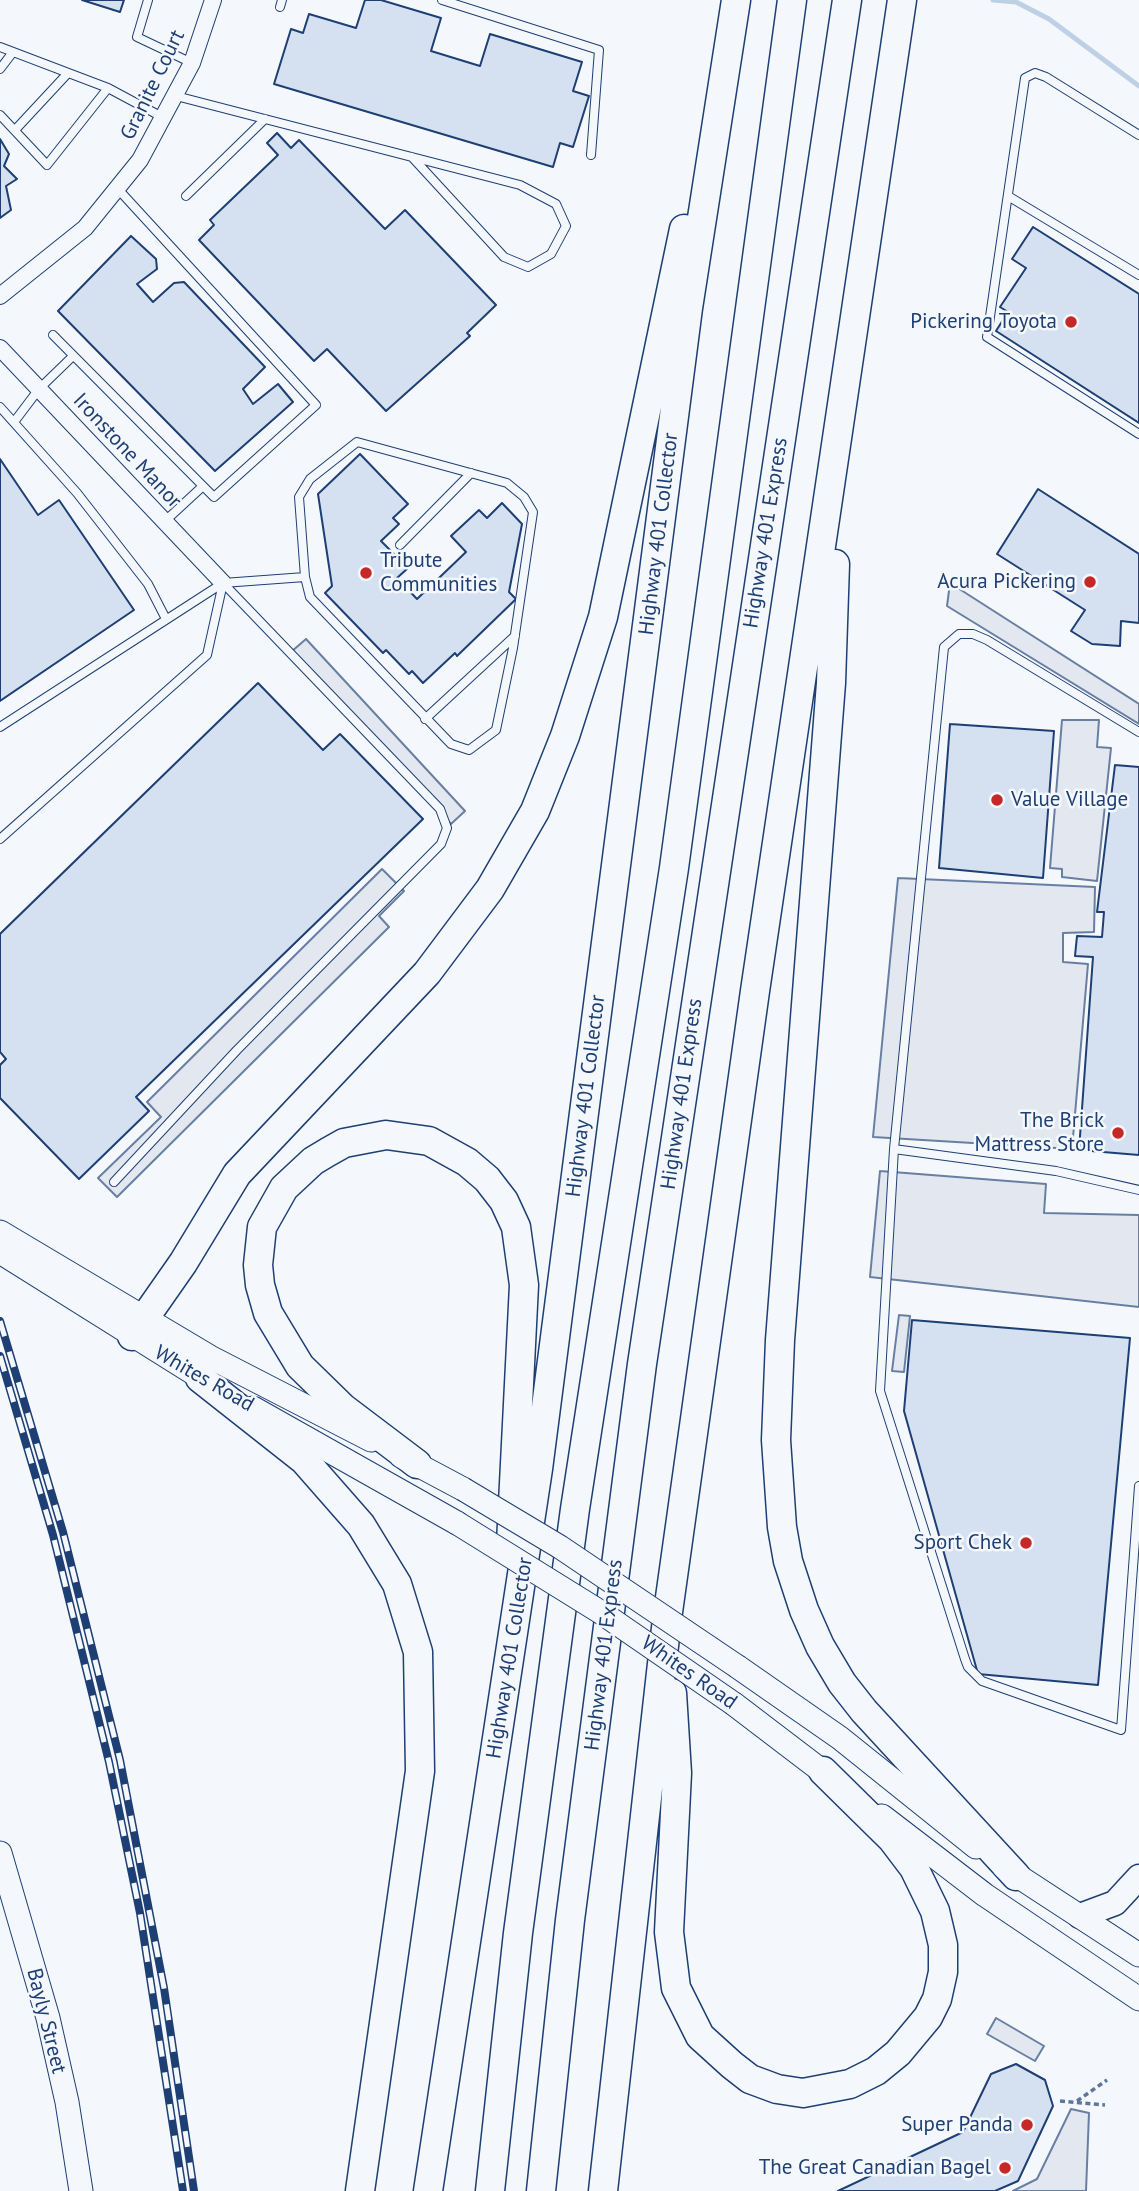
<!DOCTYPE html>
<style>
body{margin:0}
canvas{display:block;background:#f4f7fb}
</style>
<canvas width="1139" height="2191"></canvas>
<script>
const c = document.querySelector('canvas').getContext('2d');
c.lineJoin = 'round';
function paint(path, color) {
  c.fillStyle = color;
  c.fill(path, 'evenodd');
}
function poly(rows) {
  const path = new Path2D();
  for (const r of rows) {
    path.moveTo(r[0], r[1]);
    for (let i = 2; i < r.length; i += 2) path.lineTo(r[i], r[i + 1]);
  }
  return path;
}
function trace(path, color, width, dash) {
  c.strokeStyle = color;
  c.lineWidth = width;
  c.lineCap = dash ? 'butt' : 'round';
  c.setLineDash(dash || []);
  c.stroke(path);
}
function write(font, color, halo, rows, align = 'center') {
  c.font = font + ' "PT Sans",sans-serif';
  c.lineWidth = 5;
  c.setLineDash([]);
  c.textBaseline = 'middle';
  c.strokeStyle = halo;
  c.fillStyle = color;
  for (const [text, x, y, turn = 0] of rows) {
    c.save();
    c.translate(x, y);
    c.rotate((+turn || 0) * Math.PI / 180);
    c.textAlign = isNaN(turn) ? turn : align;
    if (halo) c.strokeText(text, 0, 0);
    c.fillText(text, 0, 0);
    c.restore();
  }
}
const parking = poly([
 [950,583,1139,704,1139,724,947,606,950,583],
 [306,639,465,811,451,824,291,652,306,639],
 [1062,720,1099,720,1097,747,1111,748,1097,881,1062,877,1062,869,1050,868,1062,720],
 [382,869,404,891,379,916,389,927,117,1197,98,1178,161,1117,147,1102,382,869],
 [898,878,1095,887,1094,932,1063,933,1063,962,1088,964,1072,1149,873,1137,898,878],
 [880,1171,1046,1184,1044,1213,1139,1215,1139,1307,870,1277,880,1171],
 [899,1315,910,1316,904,1372,892,1371,899,1315],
 [996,2018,1044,2046,1035,2061,987,2034,996,2018],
 [1071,2109,1089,2113,1086,2191,1013,2191,1037,2179,1071,2109]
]);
paint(parking, '#e3e8f0');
trace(parking, '#687fa3', 2);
trace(poly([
 [993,0,1016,2,1049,19,1139,86]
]), '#bed0e5', 5);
const building = poly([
 [82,0,124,0,120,12,82,0],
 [365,0,381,0,441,18,431,51,480,66,490,34,582,62,573,91,589,96,573,147,560,143,553,167,274,84,291,29,303,33,309,14,356,28,365,0],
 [277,133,291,148,299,140,385,229,405,210,496,305,467,333,470,336,386,411,327,349,314,361,199,240,214,225,210,220,278,155,267,143,277,133],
 [0,139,9,154,4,166,17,179,6,186,11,210,0,218,0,139],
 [1033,227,1139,294,1139,423,996,331,1008,312,1000,307,1026,268,1012,259,1033,227],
 [131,236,156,259,157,269,137,284,153,302,174,283,184,282,265,367,243,389,253,404,278,384,293,402,215,471,58,311,131,236],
 [360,454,408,504,393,518,399,524,381,541,408,568,397,578,417,599,466,552,451,536,479,510,487,518,502,503,522,524,509,592,516,599,457,656,455,653,423,683,412,671,409,674,386,650,383,653,325,593,332,586,318,494,360,454],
 [0,459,38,515,59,500,134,610,0,701,0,459],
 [1038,489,1139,554,1139,623,1121,621,1120,646,1092,644,1071,631,1085,610,997,554,1038,489],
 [258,683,323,750,340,734,423,819,136,1097,149,1111,79,1179,0,1098,0,1065,6,1059,0,1052,0,934,258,683],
 [950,724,1054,731,1043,878,939,868,950,724],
 [1115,765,1139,767,1139,1155,1079,1150,1093,957,1075,956,1077,936,1102,937,1104,912,1097,912,1115,765],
 [912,1320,1130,1338,1098,1685,978,1674,904,1411,912,1320],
 [1016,2064,1045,2080,1053,2106,1018,2181,995,2191,838,2191,963,2132,991,2074,1016,2064]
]);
paint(building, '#d5e0f0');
trace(building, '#1d3f73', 2);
const lane = poly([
 [148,0,137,37,192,63],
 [442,0,599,50,591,155],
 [280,7,282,0],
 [0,47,108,88,164,118],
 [0,69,13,52],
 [176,96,520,185,556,204,566,226,551,254,528,267,504,257,412,157],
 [0,115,47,165,108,88],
 [15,130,68,73],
 [1139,135,1046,77,1035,73,1025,78,987,337,1139,434],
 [117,188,316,405,214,497,203,486,164,522],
 [186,196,265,119],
 [1008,196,1139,275],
 [53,335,203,486],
 [0,407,77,493,148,584,166,619],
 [14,422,39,389,73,356],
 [400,545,471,473],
 [425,719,515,636],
 [0,727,223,583,305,577,299,497,310,479,357,442,507,483,524,497,533,512,513,648,496,730,469,750,451,744,310,597,305,577],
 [1139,732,987,640,973,634,959,634,944,647,894,1149,1056,1171,1139,1190],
 [0,839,207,655,223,583],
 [894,1149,880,1391,965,1659,968,1667,982,1681,1121,1730,1139,1486],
 [114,1182,237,1050,441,844,447,828,440,809,223,583]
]);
const street = poly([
 [0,296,85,228,140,160,192,63,213,0],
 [0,348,223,583]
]);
const secondary = poly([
 [0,1232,210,1357,371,1440],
 [0,1252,214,1386],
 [253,1408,457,1523],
 [401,1456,463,1489],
 [738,1667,840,1738,976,1847],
 [734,1704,835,1781],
 [882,1816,985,1895,1139,1999],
 [0,1853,48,2018,67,2102,81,2191],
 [1004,1867,1139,1955]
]);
const primary = poly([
 [1080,1916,1115,1903,1139,1877]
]);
const highway = poly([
 [835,564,831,683,780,1340,776,1440,782,1527,788,1561,804,1610,820,1646,842,1683,864,1711,1016,1876],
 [132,1336,183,1263,237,1174,427,973,490,889,535,811,565,736,603,617,684,229],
 [200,1378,304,1460,361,1525,397,1584,418,1652,420,1771,360,2191],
 [417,1464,343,1408,300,1366,268,1313,260,1285,258,1265,262,1227,284,1188,313,1161,328,1152,344,1143,386,1135,429,1141,467,1162,487,1179,504,1201,516,1227,524,1285,511,1543],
 [672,1693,677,1773,669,1932,676,1988,700,2036,732,2065,750,2079,777,2089,803,2093,850,2084,876,2071,898,2053,928,2017,937,1999,943,1972,943,1945,935,1911,914,1868,892,1839,823,1771],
 [428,2191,538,1469,688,308,736,0],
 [490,2191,518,1933,575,1509,674,868,792,0],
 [541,2191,570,1920,642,1364,847,0],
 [603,2191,667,1619,755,991,902,0]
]);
trace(lane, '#1d3f73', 10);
trace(street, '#1d3f73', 18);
trace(secondary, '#1d3f73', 25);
trace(primary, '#1d3f73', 27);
trace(highway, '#1d3f73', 31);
trace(poly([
 [1060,2101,1105,2105],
 [1077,2101,1107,2080]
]), '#5e769c', 3.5, [5, 3.5]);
trace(lane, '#f4f7fb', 8);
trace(street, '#f4f7fb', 16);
trace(secondary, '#f4f7fb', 23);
trace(primary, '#f4f7fb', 24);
trace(highway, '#f4f7fb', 28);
const rail = poly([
 [0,1321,63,1532,120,1760,164,1988,194,2191],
 [0,1356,53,1535,109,1762,140,1913,183,2191]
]);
trace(rail, '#1d3f73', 8);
trace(rail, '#f4f7fb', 5, [16]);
const secondaryBridge = poly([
 [463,1489,560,1547,738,1667],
 [457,1523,602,1613,734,1704]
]);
trace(secondaryBridge, '#1d3f73', 25, []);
trace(secondaryBridge, '#f4f7fb', 23);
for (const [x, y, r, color] of [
 [1071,322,7,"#c62828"],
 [366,573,7,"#c62828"],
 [1090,582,7,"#c62828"],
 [997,800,7,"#c62828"],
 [1118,1133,7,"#c62828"],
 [1026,1543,7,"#c62828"],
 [1027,2125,7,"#c62828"],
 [1005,2168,7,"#c62828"]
]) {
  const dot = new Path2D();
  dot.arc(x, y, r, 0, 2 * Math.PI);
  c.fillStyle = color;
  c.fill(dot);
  trace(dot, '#f4f7fb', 2.5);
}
write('21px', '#1d3f73', '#f4f7fb', [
 ["Granite Court",153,85,-64],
 ["Ironstone Manor",127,451,47],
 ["Highway 401 Express",766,533,-81],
 ["Highway 401 Collector",659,534,-83],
 ["Highway 401 Express",682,1094,-82],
 ["Highway 401 Collector",586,1096,-83],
 ["Whites Road",204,1379,30],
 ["Highway 401 Express",604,1655,-83],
 ["Highway 401 Collector",510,1658,-81],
 ["Whites Road",689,1673,35],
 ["Bayly Street",46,2021,76]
]);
write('21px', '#1d3f73', '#f4f7fb', [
 ["Pickering Toyota",1057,322],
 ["Tribute",380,561,"left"],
 ["Communities",380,585,"left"],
 ["Acura Pickering",1076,582],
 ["Value Village",1011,800,"left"],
 ["The Brick",1104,1121],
 ["Mattress Store",1104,1145],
 ["Sport Chek",1012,1543],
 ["Super Panda",1013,2125],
 ["The Great Canadian Bagel",991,2168]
], 'right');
</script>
